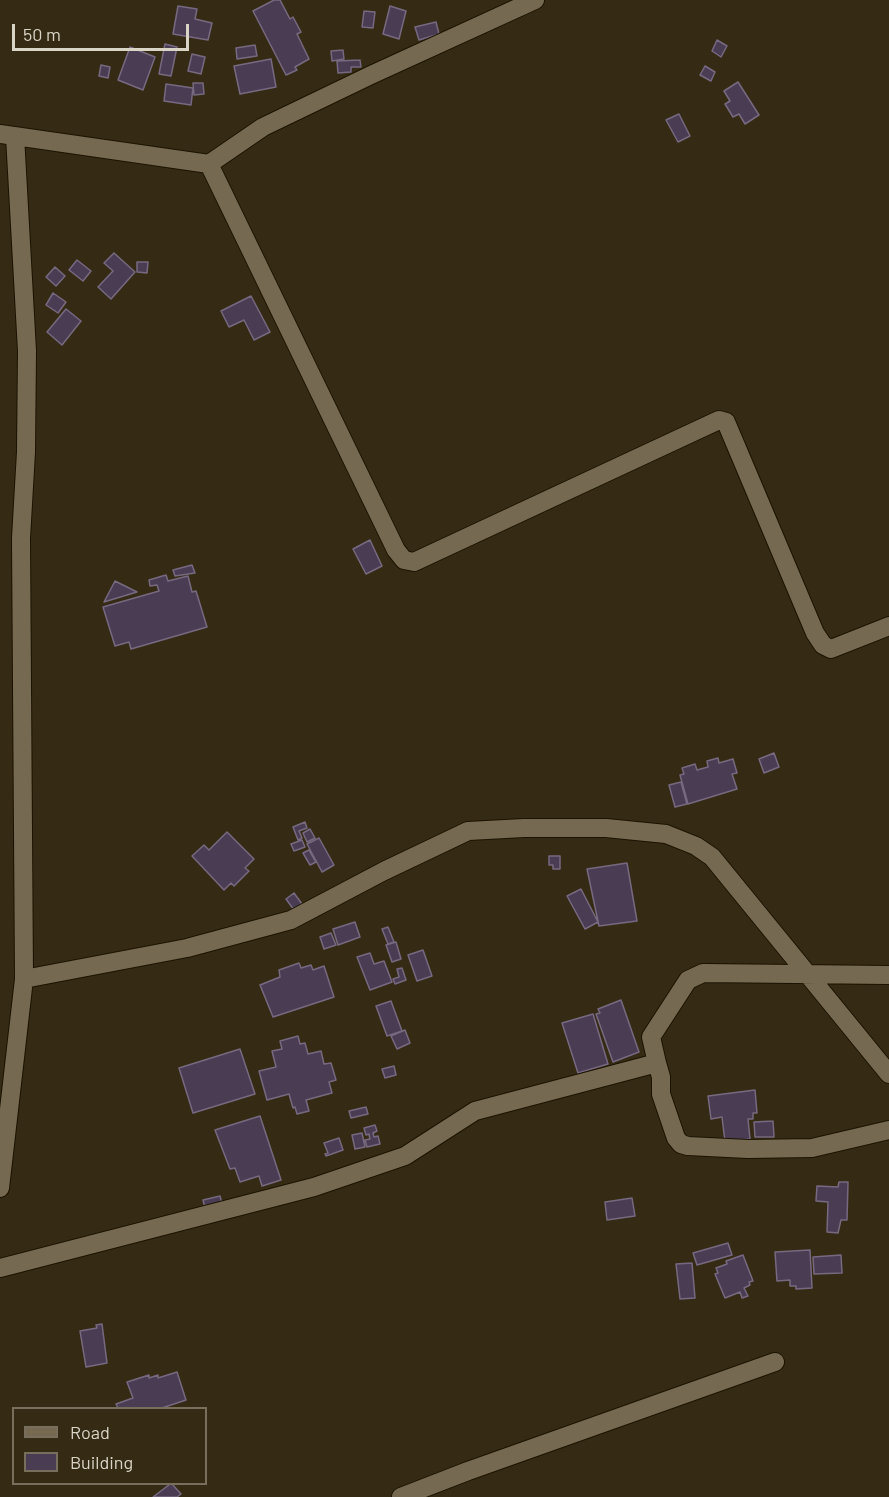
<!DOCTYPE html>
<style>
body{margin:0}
#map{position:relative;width:889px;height:1497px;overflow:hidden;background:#352b14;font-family:Barlow,sans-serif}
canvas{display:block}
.legend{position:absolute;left:12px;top:1407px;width:195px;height:78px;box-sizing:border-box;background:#352b14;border:2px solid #776f5b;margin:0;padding:8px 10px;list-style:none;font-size:18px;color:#dad4c6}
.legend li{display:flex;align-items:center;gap:12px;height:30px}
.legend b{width:30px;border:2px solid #776f5b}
.scale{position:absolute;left:12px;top:24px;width:177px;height:27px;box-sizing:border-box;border:3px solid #dad4c6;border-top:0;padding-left:8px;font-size:18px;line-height:21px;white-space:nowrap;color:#dad4c6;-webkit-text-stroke:4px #352b14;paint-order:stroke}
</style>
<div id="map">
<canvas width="889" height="1497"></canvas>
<ul class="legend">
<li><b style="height:8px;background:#756a51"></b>Road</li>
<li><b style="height:16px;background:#4a3d53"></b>Building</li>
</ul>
<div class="scale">50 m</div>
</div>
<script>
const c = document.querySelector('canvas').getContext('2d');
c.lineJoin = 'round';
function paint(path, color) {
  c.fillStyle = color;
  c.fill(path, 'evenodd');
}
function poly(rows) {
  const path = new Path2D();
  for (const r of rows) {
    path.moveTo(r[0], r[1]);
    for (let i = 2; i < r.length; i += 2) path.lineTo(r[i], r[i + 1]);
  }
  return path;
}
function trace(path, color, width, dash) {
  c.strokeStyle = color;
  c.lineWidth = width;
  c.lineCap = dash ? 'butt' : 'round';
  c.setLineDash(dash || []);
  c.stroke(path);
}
const building = poly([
 [274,0,280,0,290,19,293,17,301,32,297,34,309,59,295,67,297,70,286,75,253,11,274,0],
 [178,6,197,9,195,19,212,23,208,40,173,34,178,6],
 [390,6,406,11,399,39,383,34,390,6],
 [364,11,375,12,373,28,362,27,364,11],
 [436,22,439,34,419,40,415,27,436,22],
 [717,40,727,46,721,57,712,51,717,40],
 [165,44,177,47,171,76,159,74,165,44],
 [255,45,257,56,237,59,236,48,255,45],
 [130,47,155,57,143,90,118,80,130,47],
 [343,50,344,59,332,61,331,51,343,50],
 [192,54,205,57,201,74,188,71,192,54],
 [271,59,276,87,240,94,234,66,271,59],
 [360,60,361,67,351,67,351,72,338,73,337,61,360,60],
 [101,65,110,67,108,78,99,76,101,65],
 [705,66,715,72,711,81,700,75,705,66],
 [738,82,759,115,745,124,739,114,733,117,725,104,730,101,724,91,738,82],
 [193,83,203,83,204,94,194,95,193,83],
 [166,84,193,88,191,105,164,101,166,84],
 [679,114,690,136,678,142,666,120,679,114],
 [114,253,135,272,111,299,98,287,113,271,104,263,114,253],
 [77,260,91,271,83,281,69,270,77,260],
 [137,262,148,262,147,273,137,272,137,262],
 [55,267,65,276,56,286,46,277,55,267],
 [53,293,66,302,58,313,46,305,53,293],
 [251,296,270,332,254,340,244,320,229,327,221,311,251,296],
 [66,309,81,321,62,345,47,332,66,309],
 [370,540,382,566,366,574,353,549,370,540],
 [192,565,195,573,175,576,173,570,192,565],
 [166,575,168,581,188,576,192,592,196,591,207,627,131,649,129,642,115,646,103,607,159,591,157,585,150,586,149,580,166,575],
 [115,581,137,592,104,602,115,581],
 [774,753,779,767,764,773,759,759,774,753],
 [718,758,719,763,733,759,737,773,732,774,737,789,688,804,680,775,684,774,682,768,695,764,697,770,708,767,707,761,718,758],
 [681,782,687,804,675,807,669,785,681,782],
 [305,822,307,828,299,831,302,838,298,840,293,827,305,822],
 [310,829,315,838,307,842,303,833,310,829],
 [227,832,254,859,245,868,249,871,234,886,231,883,224,890,192,856,204,845,209,850,227,832],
 [319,838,334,865,322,872,307,844,319,838],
 [302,840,305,847,294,851,291,844,302,840],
 [309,850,316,862,310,865,303,853,309,850],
 [549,856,560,856,560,869,553,869,553,865,549,865,549,856],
 [627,863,637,921,599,926,587,869,627,863],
 [581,889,598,922,585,929,567,896,581,889],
 [294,893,302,904,294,910,286,899,294,893],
 [355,922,360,937,338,945,333,929,355,922],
 [388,927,394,942,388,944,382,929,388,927],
 [331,933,336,945,324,949,320,937,331,933],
 [396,942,401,959,392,962,386,945,396,942],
 [423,950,432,976,417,981,408,955,423,950],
 [370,953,374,964,384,961,392,982,370,990,357,957,370,953],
 [299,963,301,968,311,965,313,970,324,966,334,997,273,1017,260,985,280,977,279,970,299,963],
 [402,968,406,980,395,984,393,979,399,977,397,969,402,968],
 [621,1000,639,1052,613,1062,596,1014,600,1013,598,1009,621,1000],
 [391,1001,402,1031,387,1036,376,1006,391,1001],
 [593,1014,608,1064,578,1073,562,1023,593,1014],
 [405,1030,410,1043,397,1049,391,1036,405,1030],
 [298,1036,300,1044,305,1043,308,1054,321,1051,324,1064,331,1063,336,1080,329,1082,332,1093,306,1100,309,1111,297,1114,295,1107,293,1108,289,1094,267,1100,259,1071,276,1067,272,1051,282,1049,280,1041,298,1036],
 [240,1049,255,1094,193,1113,179,1068,240,1049],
 [394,1066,396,1075,385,1078,382,1069,394,1066],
 [755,1090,757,1113,753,1113,753,1119,748,1119,750,1139,725,1142,722,1117,711,1119,708,1096,755,1090],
 [366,1107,368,1114,351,1118,349,1111,366,1107],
 [260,1116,281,1180,262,1186,259,1176,240,1182,235,1168,230,1169,215,1130,260,1116],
 [773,1121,774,1137,755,1137,754,1122,773,1121],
 [375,1125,377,1131,373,1133,374,1137,378,1136,380,1144,367,1147,365,1140,370,1139,369,1134,366,1135,364,1128,375,1125],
 [362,1133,365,1147,355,1149,352,1135,362,1133],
 [339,1138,343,1150,326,1156,325,1154,328,1153,324,1143,339,1138],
 [839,1182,848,1182,847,1220,841,1220,838,1233,827,1232,828,1202,816,1201,817,1186,838,1187,839,1182],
 [220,1196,222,1204,205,1208,203,1200,220,1196],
 [632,1198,635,1216,607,1220,605,1202,632,1198],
 [728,1243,732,1255,697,1265,693,1253,728,1243],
 [810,1250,812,1288,796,1289,796,1286,790,1286,790,1280,777,1281,775,1252,810,1250],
 [743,1255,753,1281,749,1282,750,1285,744,1288,748,1296,742,1298,740,1292,725,1298,715,1274,718,1273,716,1268,727,1264,726,1261,743,1255],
 [841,1255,842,1273,814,1274,813,1257,841,1255],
 [692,1263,695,1298,680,1299,676,1264,692,1263],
 [102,1324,107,1363,86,1367,80,1331,97,1328,96,1325,102,1324],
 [177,1372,186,1400,162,1408,118,1408,116,1404,133,1398,127,1382,149,1375,149,1378,158,1375,158,1378,177,1372],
 [170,1484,172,1484,181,1494,177,1497,153,1497,170,1484]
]);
paint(building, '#4a3d53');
trace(building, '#776980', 1.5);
const minor = poly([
 [0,134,209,164,263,127,371,75,535,0],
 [209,164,396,550,404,560,414,562,719,420,726,422,815,633,823,645,831,649,889,626],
 [24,979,187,948,291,920,384,871,468,831,524,828,606,828,666,834,696,846,712,857,889,1074],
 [657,1063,651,1037,688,980,703,973,889,975],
 [0,1188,24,979,21,538,26,452,27,351,15,136],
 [0,1268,314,1187,405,1156,475,1111,657,1063,661,1077,661,1094,676,1138,681,1144,688,1146,748,1149,812,1148,889,1130],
 [401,1497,468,1471,775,1362]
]);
trace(minor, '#1c1300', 20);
trace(minor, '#756a51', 18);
</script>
